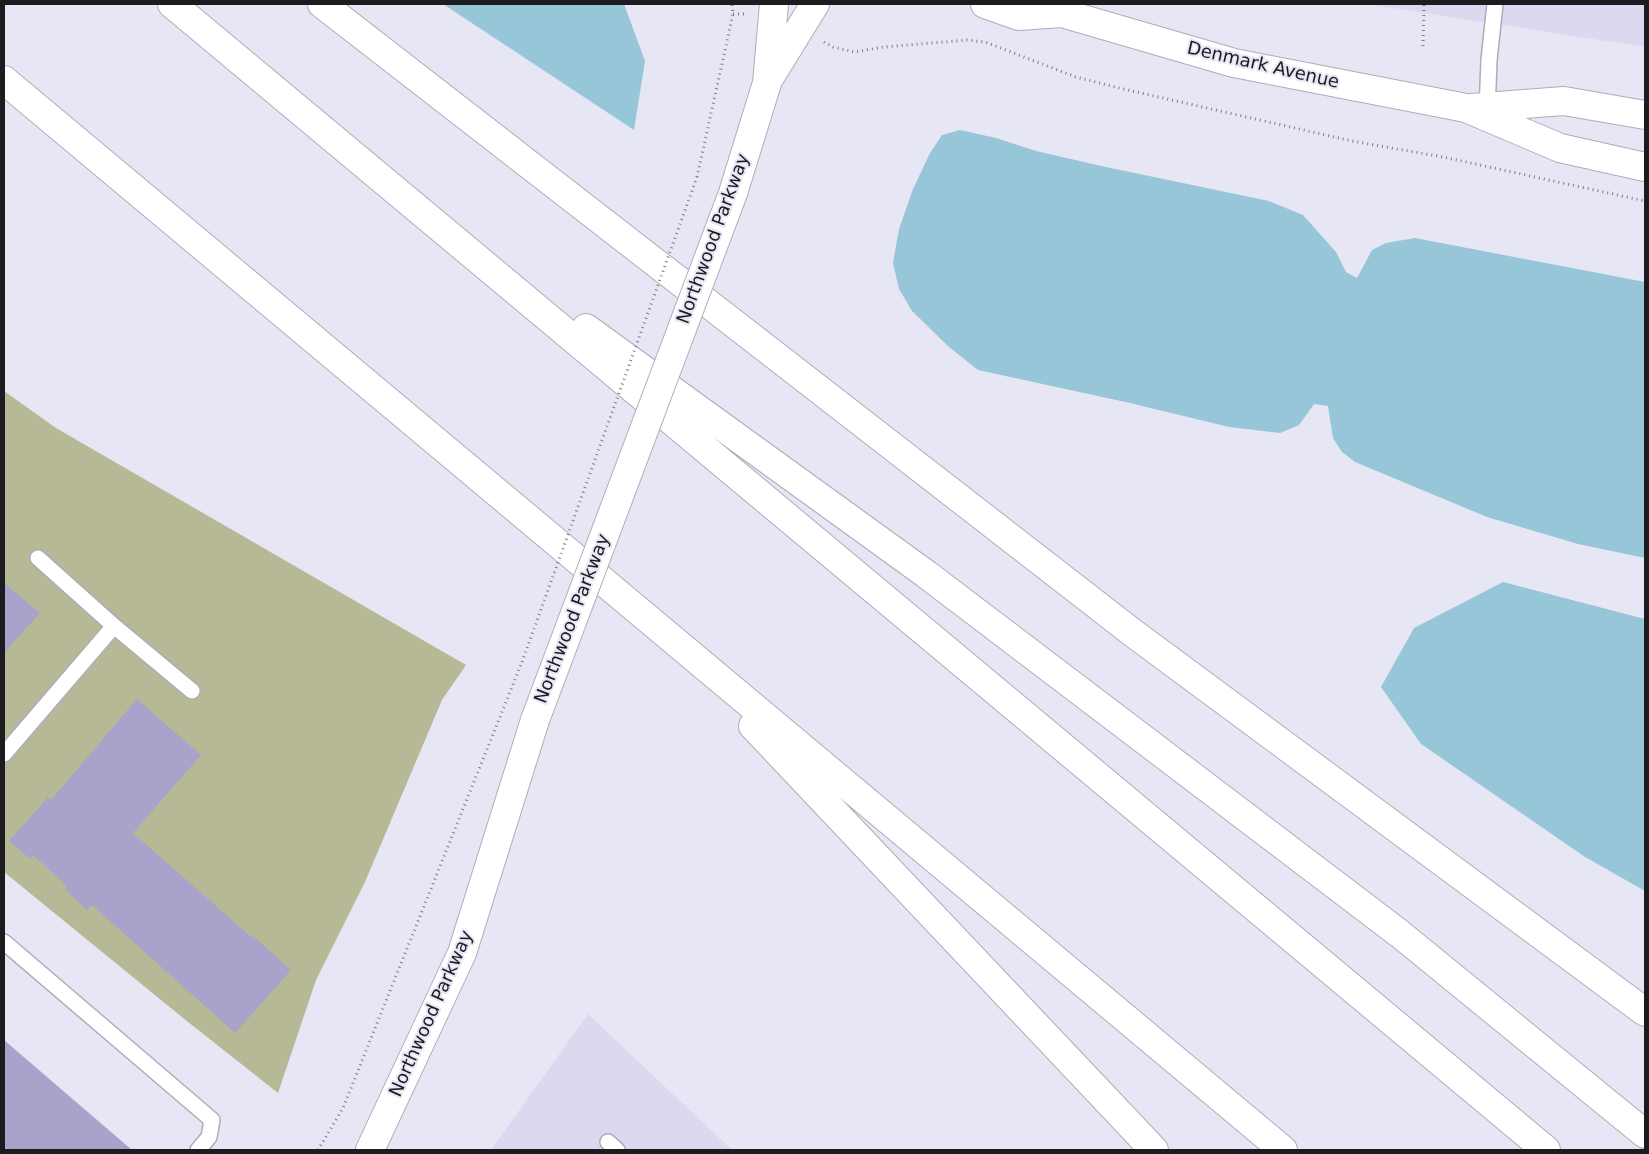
<!DOCTYPE html>
<style>
body{margin:0}
#map{position:relative;width:1649px;height:1154px;overflow:hidden;background:#e7e6f5;font-family:"DejaVu Sans",sans-serif}
canvas{display:block}
.frame{position:absolute;inset:0;border:5px solid #1b1b20;pointer-events:none}
</style>
<div id="map">
<canvas width="1649" height="1154"></canvas>
<div class="frame"></div>
</div>
<script>
const c = document.querySelector('canvas').getContext('2d');
c.lineJoin = 'round';
function paint(path, color) {
  c.fillStyle = color;
  c.fill(path, 'evenodd');
}
function poly(rows) {
  const path = new Path2D();
  for (const r of rows) {
    path.moveTo(r[0], r[1]);
    for (let i = 2; i < r.length; i += 2) path.lineTo(r[i], r[i + 1]);
  }
  return path;
}
function trace(path, color, width, dash) {
  c.strokeStyle = color;
  c.lineWidth = width;
  c.lineCap = dash ? 'butt' : 'round';
  c.setLineDash(dash || []);
  c.stroke(path);
}
function write(font, color, halo, rows, align = 'center') {
  c.font = font + ' "DejaVu Sans",sans-serif';
  c.lineWidth = 4;
  c.setLineDash([]);
  c.textBaseline = 'middle';
  c.strokeStyle = halo;
  c.fillStyle = color;
  for (const [text, x, y, turn = 0] of rows) {
    c.save();
    c.translate(x, y);
    c.rotate((+turn || 0) * Math.PI / 180);
    c.textAlign = isNaN(turn) ? turn : align;
    if (halo) c.strokeText(text, 0, 0);
    c.fillText(text, 0, 0);
    c.restore();
  }
}
paint(poly([
 [1367,4,1645,4,1645,47,1541,31],
 [588,1014,732,1150,491,1150]
]), '#dbd9ef');
paint(poly([
 [4,391,56,428,466,665,442,700,365,882,316,980,278,1093,188,1022,4,872]
]), '#b7b996');
paint(poly([
 [443,4,624,4,645,61,634,130],
 [960,130,996,138,1036,151,1106,167,1269,201,1303,215,1336,252,1346,272,1357,278,1372,250,1386,243,1415,238,1645,282,1645,558,1578,544,1487,517,1355,462,1342,452,1333,438,1328,406,1314,404,1299,425,1280,433,1229,427,1130,403,978,370,949,347,912,311,899,289,893,263,899,229,913,189,930,153,942,135],
 [1503,582,1645,619,1645,891,1585,857,1421,744,1381,687,1414,628]
]), '#97c6d8');
paint(poly([
 [4,583,40,613,4,653],
 [137,699,201,755,133,833,250,936,253,936,291,970,235,1033,92,905,87,910,65,890,67,886,33,855,30,859,9,841,48,797,51,800],
 [4,1040,132,1150,4,1150]
]), '#a8a3ca');
const lane = poly([
 [1487,112,1489,60,1495,4],
 [38,558,114,626,192,691],
 [4,754,114,626],
 [4,942,212,1120,209,1137,198,1150],
 [608,1142,617,1150]
]);
const secondary = poly([
 [985,4,1019,16,1062,13,1234,63,1466,108,1560,148,1645,167],
 [770,77,815,4],
 [1471,108,1564,101,1645,115],
 [733,193,767,83,774,4],
 [370,1150,462,953,535,720]
]);
const highway = poly([
 [172,4,1546,1150],
 [322,4,1133,633,1645,1012],
 [4,80,1283,1150],
 [586,328,926,574,1400,934,1645,1134],
 [753,726,1154,1150]
]);
trace(lane, '#adacba', 18);
trace(secondary, '#adacba', 30);
trace(highway, '#adacba', 30);
trace(poly([
 [733,14,745,14],
 [824,42,833,47,854,52,884,47,967,40,985,42,1076,77,1119,88,1352,141,1443,157,1645,201],
 [1423,46,1424,4],
 [697,177,733,14,732,4],
 [318,1150,343,1108,522,662]
]), '#7e7d87', 3, [1, 4]);
trace(lane, '#fff', 15);
trace(secondary, '#fff', 28);
trace(highway, '#fff', 28);
const secondaryBridge = poly([
 [535,720,733,193]
]);
trace(secondaryBridge, '#adacba', 30, []);
trace(poly([
 [522,662,697,177]
]), '#7e7d87', 3, [1, 4]);
trace(secondaryBridge, '#fff', 28);
write('18px', '#1b1b20', '#e7e6f5', [
 ["Denmark Avenue",1263,66,13],
 ["Northwood Parkway",714,239,-70],
 ["Northwood Parkway",573,619,-69],
 ["Northwood Parkway",432,1014,-66]
]);
</script>
